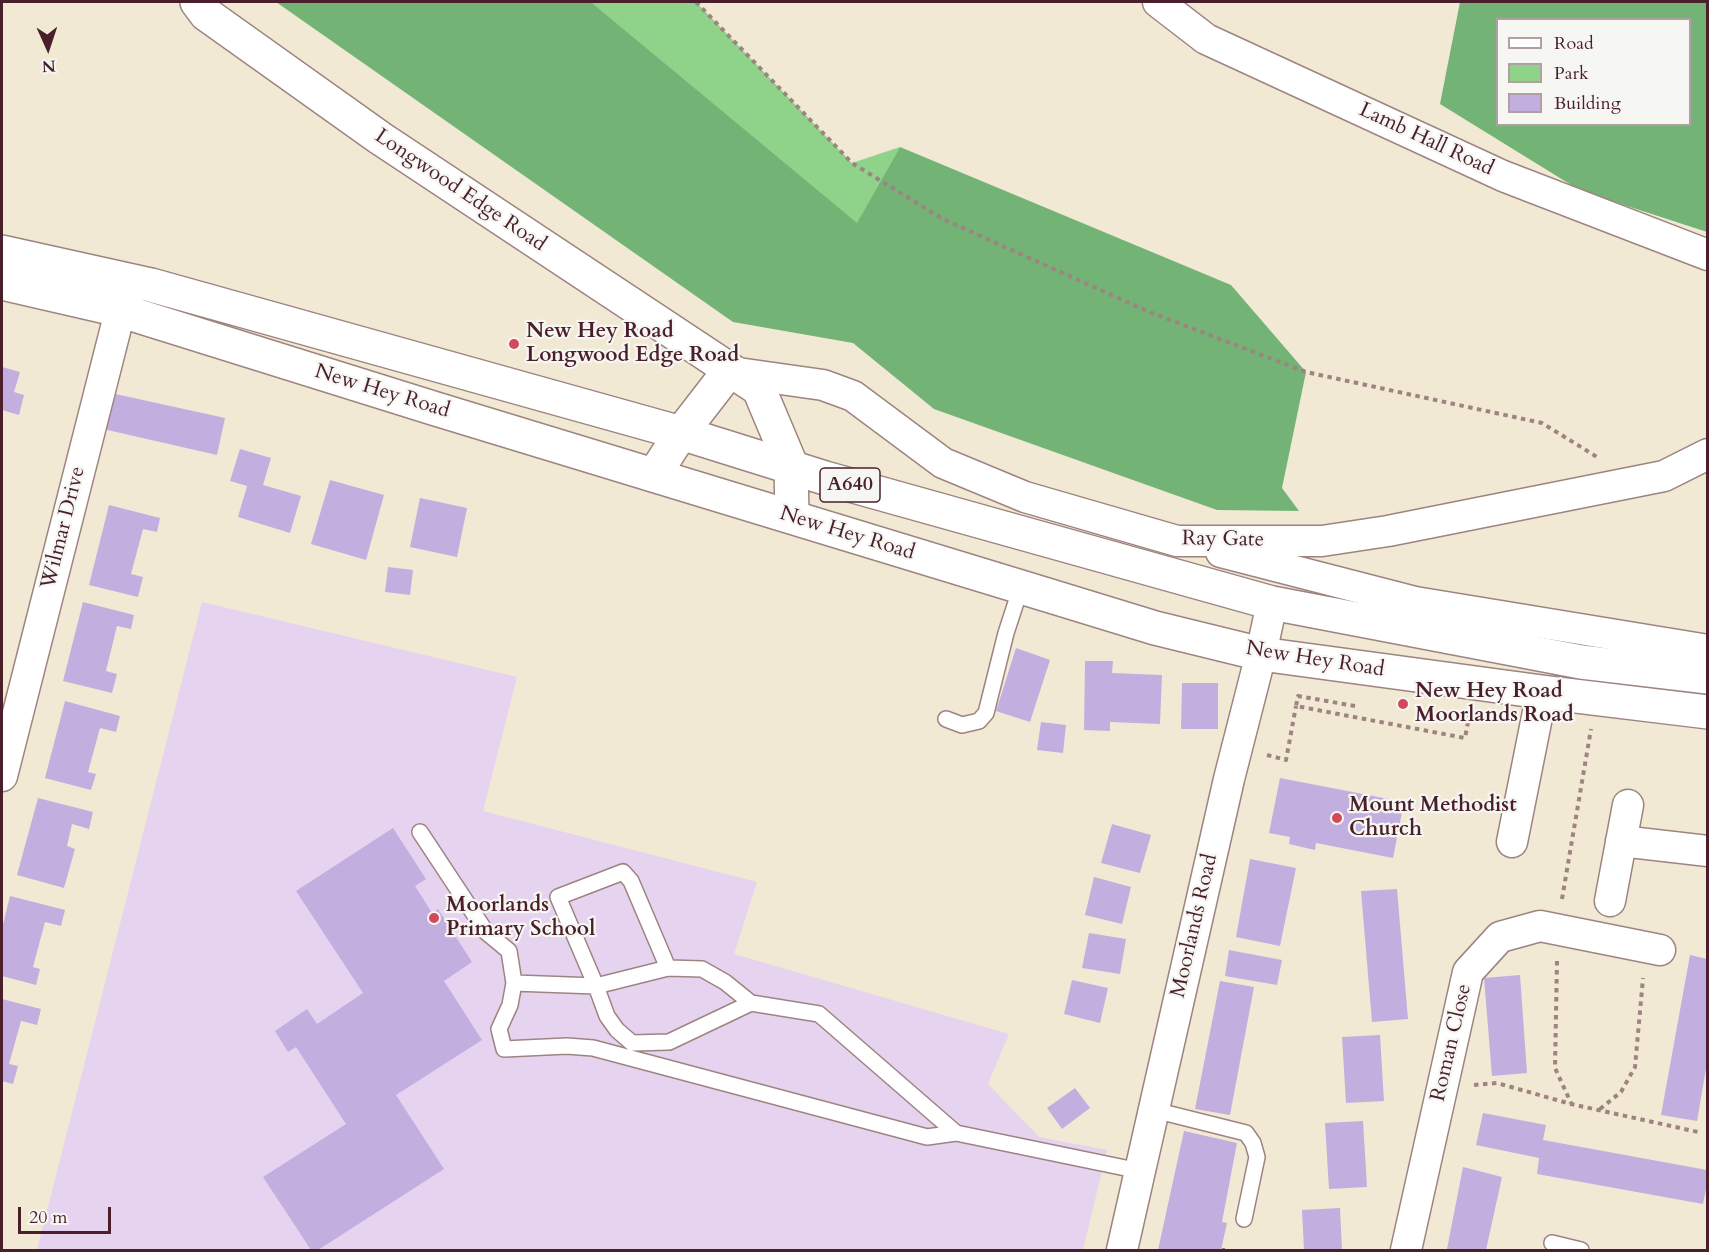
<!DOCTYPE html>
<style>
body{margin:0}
#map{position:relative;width:1709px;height:1252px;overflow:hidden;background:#f1e9d4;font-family:Cardo,serif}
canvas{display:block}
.frame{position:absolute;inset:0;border:3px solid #4a1f2b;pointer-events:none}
.legend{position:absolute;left:1496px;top:18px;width:195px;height:108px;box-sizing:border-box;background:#f6f6f2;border:2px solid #b1a0a2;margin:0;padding:8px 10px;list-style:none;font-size:18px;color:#4a1f2b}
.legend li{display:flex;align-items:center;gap:12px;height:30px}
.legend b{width:30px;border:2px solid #b1a0a2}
.north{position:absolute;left:18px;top:18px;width:60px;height:60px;-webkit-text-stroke:4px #f6f6f2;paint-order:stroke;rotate:177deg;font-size:16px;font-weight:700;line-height:24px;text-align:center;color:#4a1f2b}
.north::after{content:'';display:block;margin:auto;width:21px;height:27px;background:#4a1f2b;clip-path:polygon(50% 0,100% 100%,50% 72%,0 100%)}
.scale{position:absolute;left:18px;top:1207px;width:93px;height:27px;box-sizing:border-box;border:3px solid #4a1f2b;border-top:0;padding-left:8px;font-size:18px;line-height:21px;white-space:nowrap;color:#4a1f2b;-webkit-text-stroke:4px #f6f6f2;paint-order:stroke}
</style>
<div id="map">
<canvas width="1709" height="1252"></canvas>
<div class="frame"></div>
<ul class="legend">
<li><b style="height:8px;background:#fff"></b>Road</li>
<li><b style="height:16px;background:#8fd28a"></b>Park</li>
<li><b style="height:16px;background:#c3afdf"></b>Building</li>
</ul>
<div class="north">N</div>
<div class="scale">20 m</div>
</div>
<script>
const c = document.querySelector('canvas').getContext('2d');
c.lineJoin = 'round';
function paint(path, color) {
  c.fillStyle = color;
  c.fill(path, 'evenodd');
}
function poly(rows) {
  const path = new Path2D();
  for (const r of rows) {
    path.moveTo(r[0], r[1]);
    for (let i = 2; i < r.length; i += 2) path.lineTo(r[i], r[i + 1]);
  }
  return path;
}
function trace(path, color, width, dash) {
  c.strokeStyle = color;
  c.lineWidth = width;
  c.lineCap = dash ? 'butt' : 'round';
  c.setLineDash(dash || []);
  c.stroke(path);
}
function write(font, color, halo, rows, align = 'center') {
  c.font = font + ' Cardo,serif';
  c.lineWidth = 4.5;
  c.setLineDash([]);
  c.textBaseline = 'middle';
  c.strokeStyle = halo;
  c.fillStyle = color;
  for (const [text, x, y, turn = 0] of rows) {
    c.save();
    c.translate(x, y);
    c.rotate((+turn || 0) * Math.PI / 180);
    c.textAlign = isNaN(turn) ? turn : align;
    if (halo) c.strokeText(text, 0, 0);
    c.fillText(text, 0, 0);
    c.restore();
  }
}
paint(poly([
 [202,602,517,677,483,811,757,882,734,954,1009,1034,988,1084,1039,1137,1107,1150,1083,1250,37,1250]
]), '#e6d3f0');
paint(poly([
 [591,2,696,2,852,163,900,147,857,224]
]), '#8fd28a');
paint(poly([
 [276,2,591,2,857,223,900,147,1231,285,1306,372,1282,488,1299,511,1217,510,934,409,853,343,733,322],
 [1460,2,1707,2,1707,232,1581,191,1440,104],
 [1498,20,1690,20,1690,124,1498,124]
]), '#73b476');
paint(poly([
 [2,367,20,372,14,392,24,395,19,415,2,410],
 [111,393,225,418,217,455,103,429],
 [240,449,271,458,263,485,301,496,290,533,238,517,247,486,230,481],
 [330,480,384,495,366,560,311,544],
 [420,498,467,508,457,557,410,547],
 [109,505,160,518,157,532,143,529,131,574,143,577,138,597,89,585],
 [388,567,413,570,410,595,385,592],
 [83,602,134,615,131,629,117,626,106,671,117,674,112,693,63,681],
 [1016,648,1050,660,1030,722,996,711],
 [1085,661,1113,661,1112,673,1162,675,1160,724,1110,722,1110,731,1084,730],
 [1182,683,1218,683,1218,729,1181,729],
 [65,701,120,716,116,732,100,728,88,772,96,774,91,790,45,778],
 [1041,722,1066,725,1063,753,1037,750],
 [1280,778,1404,802,1393,858,1316,843,1315,850,1289,844,1290,837,1269,833],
 [38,798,93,812,89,829,72,824,67,846,75,849,64,888,17,875],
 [1112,824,1151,835,1140,873,1101,863],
 [393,828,426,879,415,886,432,913,438,909,472,962,444,981,482,1040,396,1095,444,1169,318,1250,311,1250,263,1177,346,1124,296,1047,288,1052,275,1031,307,1009,317,1024,363,993,296,891],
 [1250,859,1296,868,1280,946,1236,937],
 [1094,877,1131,887,1122,924,1085,915],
 [1397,889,1408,1019,1372,1022,1361,891],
 [10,896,65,910,61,926,45,922,33,967,40,969,36,985,2,976,2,928],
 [1089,933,1126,939,1120,974,1082,968],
 [1229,950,1282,960,1277,985,1225,976],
 [1690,955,1707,959,1707,1063,1697,1121,1661,1115],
 [1520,975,1527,1073,1492,1076,1484,978],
 [1072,980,1108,988,1100,1023,1064,1014],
 [1220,981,1254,987,1230,1115,1195,1109],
 [2,999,41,1009,37,1025,21,1021,9,1064,18,1066,13,1084,2,1081],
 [1380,1035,1384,1101,1346,1103,1342,1037],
 [1075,1088,1090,1108,1062,1129,1047,1108],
 [1483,1113,1546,1125,1543,1140,1707,1170,1707,1184,1703,1204,1537,1174,1539,1158,1476,1145],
 [1363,1121,1367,1187,1329,1189,1325,1123],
 [1184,1131,1237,1143,1222,1222,1227,1223,1221,1250,1158,1250],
 [1463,1167,1502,1177,1486,1250,1447,1249],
 [1340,1208,1342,1250,1304,1250,1302,1210]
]), '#c3afdf');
const lane = poly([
 [946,719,962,725,979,721,986,713,1006,633,1021,587],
 [420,832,486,932,509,951,514,983,510,1005,499,1029,504,1049,567,1046,593,1048,927,1137,956,1133],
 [514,983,596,986,668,968],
 [751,1003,669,1042,632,1043,617,1030,607,1016,596,986,558,897,623,872,631,881,668,968,702,969,725,982,751,1003,819,1014,956,1133,1140,1171],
 [1154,1110,1246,1133,1253,1143,1257,1157,1244,1219],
 [1552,1243,1581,1250]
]);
const street = poly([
 [1158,2,1206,39,1503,176,1708,255],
 [731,372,823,385,853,396,943,463,1025,497,1177,541,1322,541,1388,531,1664,476,1708,454],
 [1221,552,1415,602,1708,650],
 [2,776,126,288],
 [1621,841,1708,851],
 [1512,842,1542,692],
 [1610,901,1628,805],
 [1122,1250,1229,779,1261,654,1272,603],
 [1406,1250,1468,972,1500,937,1540,926,1660,950]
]);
const secondary = poly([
 [197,2,206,14,380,138,759,389,791,465,792,517],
 [654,475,681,433,729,371]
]);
const highway = poly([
 [2,252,151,285,681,433,825,478,1272,603,1581,662,1708,677],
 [2,283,119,310,436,409,1057,598,1155,628,1261,654,1542,692,1708,712]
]);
trace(lane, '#9e8480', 18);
trace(street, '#9e8480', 33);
trace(secondary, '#9e8480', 36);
trace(highway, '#9e8480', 36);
trace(poly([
 [696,2,852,163,943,219,1147,311,1306,372,1542,423,1597,457],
 [1355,706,1298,696,1296,706,1465,738,1470,712],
 [1267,755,1286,760,1296,706],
 [1562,899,1591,729],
 [1557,961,1555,1068,1571,1103],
 [1474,1085,1497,1083,1571,1104,1698,1132],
 [1600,1109,1621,1092,1635,1067,1643,978],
 [1222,1250,1225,1250]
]), '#9e8480', 4, [4.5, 4.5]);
trace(lane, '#fff', 15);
trace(street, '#fff', 30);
trace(secondary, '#fff', 33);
trace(highway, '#fff', 33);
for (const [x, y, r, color] of [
 [514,344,6,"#d1495b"],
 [1403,704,6,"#d1495b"],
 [1337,818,6,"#d1495b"],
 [434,918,6,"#d1495b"]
]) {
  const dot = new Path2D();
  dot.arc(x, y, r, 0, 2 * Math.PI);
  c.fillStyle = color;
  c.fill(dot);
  trace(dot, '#f6f6f2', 2);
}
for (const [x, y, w] of [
 [850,485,60]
]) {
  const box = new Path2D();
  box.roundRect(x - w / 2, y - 17, w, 34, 4.5);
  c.fillStyle = '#f6f6f2';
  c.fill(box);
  trace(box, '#4a1f2b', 1.5);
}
write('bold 20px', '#4a1f2b', null, [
 ["A640",850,485]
]);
write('21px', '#4a1f2b', '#f6f6f2', [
 ["Lamb Hall Road",1426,140,25],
 ["Longwood Edge Road",460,191,34],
 ["New Hey Road",382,392,17],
 ["Wilmar Drive",64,528,-76],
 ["New Hey Road",847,534,17],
 ["Ray Gate",1223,540,1],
 ["New Hey Road",1315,660,9],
 ["Moorlands Road",1195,926,-77],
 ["Roman Close",1452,1043,-77]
]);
write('bold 21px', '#4a1f2b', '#f6f6f2', [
 ["New Hey Road",526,332],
 ["Longwood Edge Road",526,356],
 ["New Hey Road",1415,692],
 ["Moorlands Road",1415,716],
 ["Mount Methodist",1349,806],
 ["Church",1349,830],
 ["Moorlands",446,906],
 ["Primary School",446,930]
], 'left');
</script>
